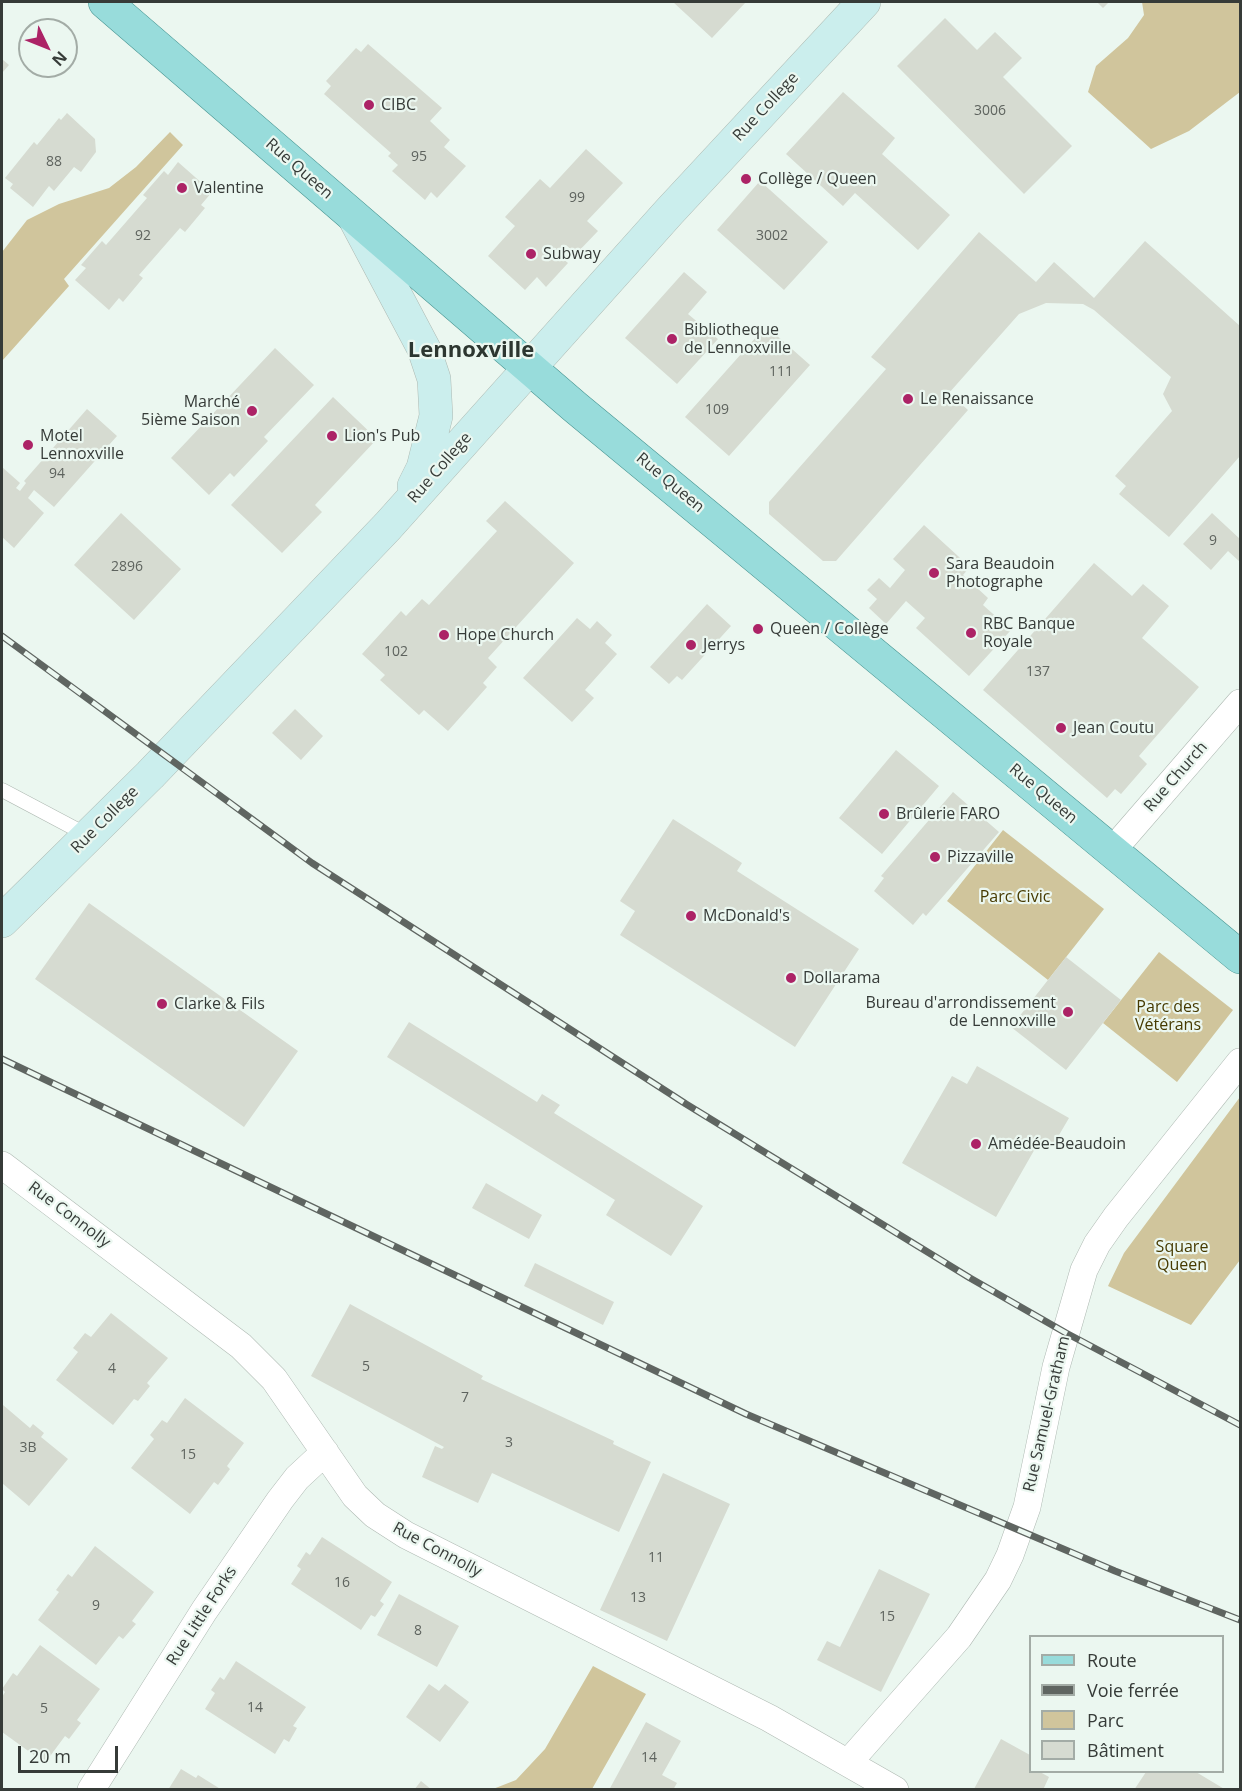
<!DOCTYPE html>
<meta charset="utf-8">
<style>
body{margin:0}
#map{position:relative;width:1242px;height:1791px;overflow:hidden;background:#ebf7f0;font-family:"Open Sans",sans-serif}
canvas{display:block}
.frame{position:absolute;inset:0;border:3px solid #363b38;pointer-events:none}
.legend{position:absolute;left:1029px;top:1635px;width:195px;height:138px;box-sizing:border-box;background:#ebf7f0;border:2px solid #a3aca6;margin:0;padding:8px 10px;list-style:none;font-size:18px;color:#363b38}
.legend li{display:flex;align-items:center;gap:12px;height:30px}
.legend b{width:30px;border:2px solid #a3aca6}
.north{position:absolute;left:18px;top:18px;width:60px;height:60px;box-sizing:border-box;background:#ebf7f0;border:2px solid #a3aca6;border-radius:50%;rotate:133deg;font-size:16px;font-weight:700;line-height:24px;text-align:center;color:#363b38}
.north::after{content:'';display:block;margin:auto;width:21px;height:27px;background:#ac2366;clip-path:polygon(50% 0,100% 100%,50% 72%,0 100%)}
.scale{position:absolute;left:18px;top:1746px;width:100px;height:27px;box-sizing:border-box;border:3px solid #363b38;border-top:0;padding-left:8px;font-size:18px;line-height:21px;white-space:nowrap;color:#363b38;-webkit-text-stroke:4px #ebf7f0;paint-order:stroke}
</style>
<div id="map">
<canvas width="1242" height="1791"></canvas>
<div class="frame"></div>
<ul class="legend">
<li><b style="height:8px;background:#98dcdb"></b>Route</li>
<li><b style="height:8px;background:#5f6561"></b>Voie ferrée</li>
<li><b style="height:16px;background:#d0c59c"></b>Parc</li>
<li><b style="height:16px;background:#d6dbd1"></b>Bâtiment</li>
</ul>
<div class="north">N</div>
<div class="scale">20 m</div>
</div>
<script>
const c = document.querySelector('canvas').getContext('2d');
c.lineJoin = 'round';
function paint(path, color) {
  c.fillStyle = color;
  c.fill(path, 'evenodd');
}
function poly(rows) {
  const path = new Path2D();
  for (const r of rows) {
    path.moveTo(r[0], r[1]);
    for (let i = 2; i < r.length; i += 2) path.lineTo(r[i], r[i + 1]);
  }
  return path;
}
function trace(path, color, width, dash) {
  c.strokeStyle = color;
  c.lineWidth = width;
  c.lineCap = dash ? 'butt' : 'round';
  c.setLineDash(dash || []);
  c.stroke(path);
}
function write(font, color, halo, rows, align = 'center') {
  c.font = font + ' "Open Sans",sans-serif';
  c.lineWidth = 4.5;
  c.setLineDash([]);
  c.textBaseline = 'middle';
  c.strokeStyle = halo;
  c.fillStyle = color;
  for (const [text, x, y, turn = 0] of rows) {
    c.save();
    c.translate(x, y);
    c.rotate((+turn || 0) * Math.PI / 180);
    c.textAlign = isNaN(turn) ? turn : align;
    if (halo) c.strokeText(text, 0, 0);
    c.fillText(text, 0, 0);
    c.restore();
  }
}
paint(poly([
 [1142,2,1240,2,1240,92,1189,131,1151,149,1088,92,1096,66,1128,38,1144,15],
 [170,132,183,145,64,279,69,286,2,361,2,252,27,220,59,204,109,188,136,167],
 [1003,830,1104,909,1048,980,947,901],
 [1159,952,1233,1010,1177,1082,1103,1023],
 [1240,1097,1240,1260,1191,1325,1108,1286,1124,1253],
 [593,1666,646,1694,592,1789,493,1789,516,1780,545,1749]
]), '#d0c59c');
paint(poly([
 [673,2,746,2,712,38],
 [1097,2,1109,2,1103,8],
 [945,18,977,50,995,32,1022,58,1003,77,1072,146,1024,194,897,66],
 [368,44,442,108,430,121,450,140,444,147,466,166,437,198,431,192,425,200,392,171,398,165,388,156,391,153,324,94,331,86,326,81,356,48,361,52],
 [2,59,9,65,2,73],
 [843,92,895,138,882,154,950,215,918,250,855,193,843,206,786,154],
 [67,113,95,139,96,152,81,172,74,167,54,191,49,186,33,207,10,188,13,184,5,178,34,142,37,145,59,118,61,120],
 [586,149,623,183,587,221,598,231,576,254,566,245,558,254,568,263,546,287,537,277,525,290,488,256,515,226,505,217,540,179,550,188],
 [178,162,212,192,201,205,205,208,185,232,180,228,139,275,143,278,123,302,119,298,109,310,75,280,86,268,81,265,102,241,106,245,147,198,143,195,164,171,168,175],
 [760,181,828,242,784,290,717,230],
 [979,232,1036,282,1054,262,1094,298,1145,241,1240,326,1240,456,1169,537,1119,494,1126,486,1115,476,1172,411,1163,394,1171,377,1094,310,1083,304,1046,303,1019,314,949,393,968,410,836,561,823,561,769,514,769,502,886,369,871,357],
 [684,272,707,292,688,314,718,339,677,384,625,338],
 [766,326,810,365,729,456,685,417],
 [275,348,314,385,264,437,268,441,234,477,230,473,209,495,171,458],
 [333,397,377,439,315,505,322,512,282,553,231,505],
 [87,409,117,436,54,507,34,490,28,498,44,513,14,548,2,537,2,467,20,483,16,488,20,491,26,483,24,481],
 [505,501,574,563,488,658,497,667,483,683,487,687,448,731,424,710,419,715,380,680,385,675,362,654,401,611,406,616,422,599,429,605,497,531,486,521],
 [121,513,181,569,134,620,74,565],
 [1212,513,1240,539,1240,562,1228,551,1211,570,1183,544],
 [924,525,970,567,963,575,988,598,983,605,1011,630,969,676,916,628,925,618,906,601,886,624,869,608,877,599,867,590,879,578,890,588,905,570,893,559],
 [1094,563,1132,596,1143,584,1169,606,1142,638,1199,687,1139,756,1147,764,1121,794,1115,789,1107,798,983,690],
 [707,604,731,626,682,680,677,676,669,684,650,667],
 [577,618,590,629,597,621,612,635,605,643,617,654,585,690,594,698,572,722,523,678],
 [295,709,323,736,301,760,272,733],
 [896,750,939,786,882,854,839,818],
 [953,792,999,832,926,916,923,913,913,925,874,891,884,878,881,876],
 [673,819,742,863,737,871,859,949,795,1047,620,935,635,911,620,901],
 [89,903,298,1051,244,1127,35,979],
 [1066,957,1121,1000,1066,1070,1011,1027],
 [409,1022,537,1102,542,1094,560,1105,554,1113,703,1206,671,1256,606,1215,615,1200,387,1057],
 [977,1066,1069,1118,1052,1147,1040,1140,996,1217,902,1163,952,1076,967,1084],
 [486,1183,542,1215,529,1239,472,1208],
 [535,1263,614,1302,603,1325,524,1286],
 [350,1304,483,1376,481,1379,614,1441,613,1444,651,1462,619,1532,492,1473,478,1503,422,1477,435,1446,442,1449,444,1447,311,1376],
 [111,1313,168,1358,147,1383,150,1386,138,1401,134,1399,113,1425,56,1380,78,1352,73,1348,85,1333,91,1337],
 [185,1398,244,1443,227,1466,230,1469,218,1485,214,1482,190,1514,131,1468,154,1439,150,1435,162,1420,167,1423],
 [3,1405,30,1428,33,1424,44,1433,41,1437,68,1459,29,1506,2,1483],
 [663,1473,730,1504,667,1641,600,1610],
 [322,1537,392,1582,380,1601,384,1604,375,1617,371,1615,361,1630,291,1584,301,1569,297,1566,306,1552,310,1555],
 [95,1546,154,1592,132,1621,136,1624,123,1639,119,1636,96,1665,38,1620,59,1592,56,1590,68,1574,72,1577],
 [879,1569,930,1594,881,1692,817,1660,827,1641,840,1647],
 [399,1594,459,1626,437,1667,377,1635],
 [40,1645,100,1689,77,1720,81,1723,69,1739,65,1736,45,1763,2,1732,2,1697,5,1692,2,1689,13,1673,17,1676],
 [236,1661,306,1707,293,1726,297,1728,289,1742,284,1739,275,1754,205,1709,215,1693,211,1690,220,1677,224,1680],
 [429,1684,439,1691,445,1684,469,1702,440,1742,406,1717],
 [646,1722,681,1741,662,1775,677,1783,673,1790,609,1790],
 [1001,1739,1030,1755,1030,1772,1040,1772,1049,1777,1043,1790,974,1789],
 [181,1769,196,1778,198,1775,222,1790,168,1790],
 [1146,1772,1196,1772,1226,1790,1134,1790],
 [421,1781,432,1790,414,1790]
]), '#d6dbd1');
const lane = poly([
 [2,790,87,835]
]);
const street = poly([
 [1111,852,1240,703],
 [2,1165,241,1346,274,1379,355,1496,375,1515,406,1535,769,1718,895,1790],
 [848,1763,959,1637,998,1580,1010,1555,1027,1507,1056,1367,1084,1270,1097,1244,1116,1217,1240,1062],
 [91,1790,204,1611,280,1500,297,1478,325,1452]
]);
const secondary = poly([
 [354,217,424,349,434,379,436,416,423,468,414,486],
 [2,921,150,775,388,526,669,212,864,2]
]);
const primary = poly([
 [105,2,575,407,1240,957]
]);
trace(lane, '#aeb9b2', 15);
trace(street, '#aeb9b2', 28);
trace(secondary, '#aeb9b2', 34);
trace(primary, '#499592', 34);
trace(lane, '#fff', 14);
trace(street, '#fff', 27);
trace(secondary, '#cbeeed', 33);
trace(primary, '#98dcdb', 33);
const rail = poly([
 [2,636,312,863,686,1104,970,1278,1066,1333,1240,1425],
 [2,1059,746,1414,1115,1571,1240,1620]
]);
trace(rail, '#5f6561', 7);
trace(rail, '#ebf7f0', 4.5, [14]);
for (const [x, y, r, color] of [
 [369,105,6,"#ac2366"],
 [746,179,6,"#ac2366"],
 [182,188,6,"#ac2366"],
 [531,254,6,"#ac2366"],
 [672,339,6,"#ac2366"],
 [908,399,6,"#ac2366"],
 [252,411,6,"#ac2366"],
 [332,436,6,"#ac2366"],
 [28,445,6,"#ac2366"],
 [934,573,6,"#ac2366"],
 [758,629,6,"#ac2366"],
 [971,633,6,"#ac2366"],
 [444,635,6,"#ac2366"],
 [691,645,6,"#ac2366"],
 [1061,728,6,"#ac2366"],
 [884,814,6,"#ac2366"],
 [935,857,6,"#ac2366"],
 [691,916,6,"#ac2366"],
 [791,978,6,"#ac2366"],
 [162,1004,6,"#ac2366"],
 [1068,1012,6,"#ac2366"],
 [976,1144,6,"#ac2366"]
]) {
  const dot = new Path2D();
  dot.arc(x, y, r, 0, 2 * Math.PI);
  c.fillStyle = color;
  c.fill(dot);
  trace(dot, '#ebf7f0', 2);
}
write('14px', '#5e635e', null, [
 ["3006",990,111],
 ["95",419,157],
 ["88",54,162],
 ["99",577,198],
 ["92",143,236],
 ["3002",772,236],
 ["111",781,372],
 ["109",717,410],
 ["94",57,474],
 ["9",1213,541],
 ["2896",127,567],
 ["102",396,652],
 ["137",1038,672],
 ["5",366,1367],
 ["4",112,1369],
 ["7",465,1398],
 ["3",509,1443],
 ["3B",28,1448],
 ["15",188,1455],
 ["11",656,1558],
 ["16",342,1583],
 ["13",638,1598],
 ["9",96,1606],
 ["15",887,1617],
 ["8",418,1631],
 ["14",255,1708],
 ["5",44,1709],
 ["14",649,1758]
]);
write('16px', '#363b38', '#ebf7f0', [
 ["CIBC",381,105],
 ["Collège / Queen",758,179],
 ["Valentine",194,188],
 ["Subway",543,254],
 ["Bibliotheque",684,330],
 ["de Lennoxville",684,348],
 ["Le Renaissance",920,399],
 ["Marché",240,402,"right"],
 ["5ième Saison",240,420,"right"],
 ["Motel",40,436],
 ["Lennoxville",40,454],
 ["Lion's Pub",344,436],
 ["Sara Beaudoin",946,564],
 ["Photographe",946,582],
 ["RBC Banque",983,624],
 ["Royale",983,642],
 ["Queen / Collège",770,629],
 ["Hope Church",456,635],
 ["Jerrys",703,645],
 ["Jean Coutu",1073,728],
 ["Brûlerie FARO",896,814],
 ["Pizzaville",947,857],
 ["McDonald's",703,916],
 ["Dollarama",803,978],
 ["Bureau d'arrondissement",1056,1003,"right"],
 ["de Lennoxville",1056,1021,"right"],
 ["Clarke & Fils",174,1004],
 ["Amédée-Beaudoin",988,1144]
], 'left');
write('16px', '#363b38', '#ebf7f0', [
 ["Rue College",766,107,-47],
 ["Rue Queen",299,169,41],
 ["Rue College",440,468,-49],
 ["Rue Queen",670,483,40],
 ["Rue Church",1176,777,-49],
 ["Rue Queen",1043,794,40],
 ["Rue College",105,820,-45],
 ["Rue Connolly",69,1215,37],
 ["Rue Samuel-Gratham",1047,1414,-77],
 ["Rue Connolly",437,1550,28],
 ["Rue Little Forks",202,1616,-57]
]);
write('16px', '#463a00', '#ebf7f0', [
 ["Parc Civic",1015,897],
 ["Parc des",1168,1007],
 ["Vétérans",1168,1025],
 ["Square",1182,1247],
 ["Queen",1182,1265]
]);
write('bold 22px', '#2c3630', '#ebf7f0', [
 ["Lennoxville",471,351]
]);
</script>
